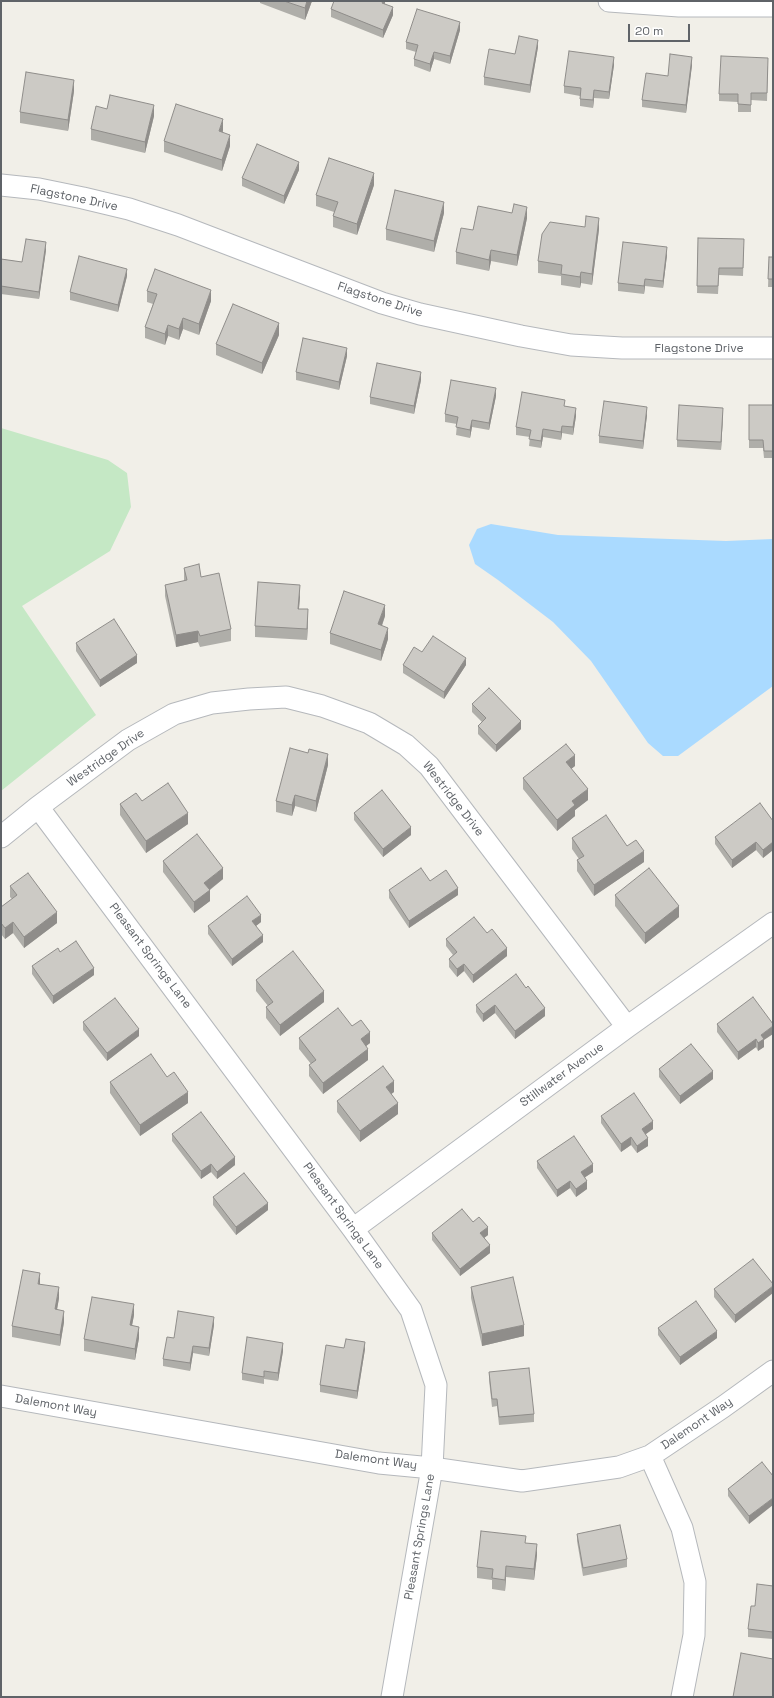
<!DOCTYPE html>
<style>
body{margin:0}
#map{position:relative;width:774px;height:1698px;overflow:hidden;background:#f1efe8;font-family:"Space Grotesk",sans-serif}
canvas{display:block}
.frame{position:absolute;inset:0;border:2px solid #5f6368;pointer-events:none}
.scale{position:absolute;left:628px;top:24px;width:62px;height:18px;box-sizing:border-box;border:2px solid #5f6368;border-top:0;padding-left:5px;font-size:12px;line-height:14px;white-space:nowrap;color:#5f6368;-webkit-text-stroke:3px #fff;paint-order:stroke}
</style>
<div id="map">
<canvas width="774" height="1698"></canvas>
<div class="frame"></div>
<div class="scale">20 m</div>
</div>
<script>
const c = document.querySelector('canvas').getContext('2d');
c.lineJoin = 'round';
function paint(path, color) {
  c.fillStyle = color;
  c.fill(path, 'evenodd');
}
function poly(rows) {
  const path = new Path2D();
  for (const r of rows) {
    path.moveTo(r[0], r[1]);
    for (let i = 2; i < r.length; i += 2) path.lineTo(r[i], r[i + 1]);
  }
  return path;
}
function trace(path, color, width, dash) {
  c.strokeStyle = color;
  c.lineWidth = width;
  c.lineCap = dash ? 'butt' : 'round';
  c.setLineDash(dash || []);
  c.stroke(path);
}
function write(font, color, halo, rows, align = 'center') {
  c.font = font + ' "Space Grotesk",sans-serif';
  c.lineWidth = 4;
  c.setLineDash([]);
  c.textBaseline = 'middle';
  c.strokeStyle = halo;
  c.fillStyle = color;
  for (const [text, x, y, turn = 0] of rows) {
    c.save();
    c.translate(x, y);
    c.rotate((+turn || 0) * Math.PI / 180);
    c.textAlign = isNaN(turn) ? turn : align;
    if (halo) c.strokeText(text, 0, 0);
    c.fillText(text, 0, 0);
    c.restore();
  }
}
paint(poly([
 [1,428,108,460,127,473,131,507,110,551,22,606,96,715,1,791]
]), '#c5e8c5');
paint(poly([
 [491,524,558,535,726,541,773,539,773,686,678,756,663,756,648,743,591,661,553,622,498,580,475,564,469,545,477,529]
]), '#aadaff');
const minor = poly([
 [609,1,679,6,773,6],
 [1,185,39,189,83,198,129,209,178,225,382,303,420,314,521,336,571,345,622,348,773,348],
 [38,807,353,1229,411,1310,436,1385,432,1468,392,1697],
 [1,837,38,807,128,740,174,714,212,703,249,699,286,697,322,706,369,723,406,745,429,766,627,1027],
 [353,1229,627,1027,773,923],
 [1,1396,379,1463,432,1468,522,1481,619,1467,650,1456,723,1407,773,1371],
 [650,1456,682,1528,695,1582,694,1635,682,1697]
]);
trace(minor, '#b5b8bc', 23);
trace(minor, '#fff', 21);
paint(poly([
 [260,1,312,1,305,20,260,3],
 [385,1,385,4,393,15,383,38,331,17,331,9],
 [460,30,450,64,434,59,430,72,414,66,414,59,416,52,406,49,406,42],
 [538,47,530,93,484,85,484,77,515,54],
 [614,65,609,99,594,98,593,108,580,106,580,96,564,93,564,86],
 [692,65,686,113,642,107,642,100,668,76],
 [768,66,767,101,751,100,751,112,738,112,738,102,719,101,719,94],
 [74,91,68,131,20,123,20,112],
 [107,109,154,116,145,153,91,140,91,129],
 [223,130,223,132,230,146,222,171,164,152,164,141],
 [299,170,284,204,242,186,242,178],
 [374,185,357,235,333,227,333,216,334,212,316,206,316,195],
 [444,213,434,252,386,240,386,229],
 [512,213,527,218,517,266,491,261,489,271,456,264,456,252,473,230],
 [599,229,592,285,581,283,580,288,561,285,561,276,538,273,538,261],
 [698,238,744,247,743,276,719,275,718,294,697,293],
 [46,250,39,299,1,294,1,259,22,262],
 [667,255,663,288,645,286,644,294,618,291,618,283],
 [769,257,773,257,773,287,768,287],
 [127,276,118,312,70,300,70,292],
 [147,291,211,301,199,335,183,329,179,340,168,336,165,345,145,338,145,327,153,304,147,302],
 [279,335,262,374,216,355,216,344],
 [347,356,339,390,296,380,296,372],
 [421,380,414,414,370,404,370,397],
 [496,396,489,430,472,427,470,438,456,435,457,424,445,422,445,414],
 [749,405,773,405,773,458,764,458,763,448,749,448],
 [565,406,576,416,573,435,562,433,561,440,543,437,541,448,529,446,530,437,516,435,516,427],
 [647,415,643,449,599,443,599,436],
 [723,415,721,450,677,447,677,440],
 [184,568,201,577,231,629,231,641,200,647,198,642,176,647,165,596,165,585,184,581],
 [300,596,299,609,308,620,307,640,255,637,255,626],
 [385,616,382,626,388,639,381,661,330,644,330,633],
 [76,643,137,663,100,687,76,651],
 [422,652,466,665,444,699,403,673,403,665],
 [472,704,521,729,496,752,478,734,478,726,482,722,472,712],
 [308,753,328,765,316,812,295,806,292,816,276,812,276,801],
 [575,766,571,769,588,800,575,810,575,816,557,831,523,789,523,778],
 [142,801,188,824,146,853,120,815,120,804],
 [354,813,411,835,383,857,354,820],
 [773,821,773,850,763,858,756,850,732,868,715,844,715,837],
 [572,838,627,846,644,862,594,896,577,871,577,860,579,859,572,849],
 [163,861,223,879,210,890,210,901,194,913,163,872],
 [430,881,458,895,409,928,389,898,389,890],
 [10,886,57,923,24,948,13,933,5,939,1,934,1,907,12,899,10,897],
 [615,895,679,917,645,944,615,906],
 [261,922,256,926,263,942,232,966,208,934,208,926],
 [487,933,507,956,473,983,464,971,457,977,449,967,449,959,453,955,446,946,446,939],
 [60,952,94,975,53,1004,32,974,32,966],
 [256,980,324,1002,280,1036,266,1018,266,1007,268,1006,256,991],
 [526,988,545,1016,515,1039,495,1013,483,1022,476,1012,476,1005],
 [83,1022,139,1036,107,1061,83,1030],
 [717,1024,764,1040,764,1047,758,1051,756,1047,738,1060,717,1032],
 [352,1026,370,1043,366,1046,368,1060,323,1094,309,1076,309,1065,311,1064,299,1049,299,1038],
 [659,1069,713,1079,680,1104,659,1077],
 [167,1077,188,1103,140,1136,110,1093,110,1082],
 [394,1092,391,1094,398,1114,360,1142,337,1112,337,1101],
 [601,1116,653,1129,645,1134,648,1146,637,1153,631,1145,621,1152,601,1123],
 [172,1134,235,1165,217,1179,211,1172,201,1179,172,1141],
 [537,1161,593,1172,585,1177,587,1189,576,1197,570,1188,557,1197,537,1168],
 [213,1197,268,1210,236,1235,213,1205],
 [473,1222,488,1235,484,1238,490,1253,460,1276,432,1240,432,1233],
 [40,1284,59,1298,57,1310,64,1322,60,1346,12,1337,12,1326],
 [773,1284,735,1323,714,1297,714,1289],
 [471,1287,524,1336,482,1346,471,1298],
 [134,1315,132,1325,139,1338,135,1360,84,1351,84,1339],
 [214,1325,209,1356,193,1353,190,1371,163,1366,163,1359,174,1338],
 [658,1328,717,1338,680,1365,658,1335],
 [344,1348,365,1349,357,1399,320,1392,320,1385],
 [283,1351,278,1381,264,1379,264,1384,242,1380,242,1373],
 [489,1372,534,1414,534,1422,499,1425,497,1406,492,1407,489,1380],
 [773,1476,749,1524,728,1496,728,1489],
 [577,1534,627,1559,627,1567,583,1576,577,1541],
 [537,1555,534,1580,506,1577,505,1591,492,1589,492,1580,477,1578,477,1567],
 [773,1586,773,1639,748,1637,748,1629]
]), '#afaea9');
paint(poly([
 [307,1,312,1,305,20,305,8],
 [383,1,385,1,385,3,382,11,382,3],
 [393,7,393,15,383,38,383,30],
 [460,22,460,30,450,64,450,56],
 [538,40,538,47,530,93,530,85],
 [434,52,434,59,430,72,430,64],
 [614,57,614,65,609,99,609,92],
 [692,57,692,65,686,113,686,105],
 [74,80,74,91,68,131,68,120],
 [594,90,594,98,593,108,593,100],
 [154,105,154,116,145,153,145,142],
 [223,119,223,130,219,143,219,131],
 [230,135,230,146,222,171,222,160],
 [299,162,299,170,284,204,284,196],
 [374,173,374,185,357,235,357,224],
 [444,202,444,213,434,252,434,241],
 [527,207,527,218,517,266,517,255],
 [599,218,599,229,592,285,592,274],
 [46,242,46,250,39,299,39,292],
 [667,247,667,255,663,288,663,281],
 [491,250,491,261,489,271,489,260],
 [127,269,127,276,118,312,118,305],
 [581,272,581,283,580,288,580,277],
 [645,279,645,286,644,294,644,286],
 [211,290,211,301,199,335,199,324],
 [183,318,183,329,179,340,179,329],
 [279,323,279,335,262,374,262,363],
 [168,325,168,336,165,345,165,334],
 [347,348,347,356,339,390,339,382],
 [421,372,421,380,414,414,414,406],
 [496,388,496,396,489,430,489,423],
 [647,407,647,415,643,449,643,441],
 [576,408,576,416,573,435,573,427],
 [723,408,723,415,721,450,721,442],
 [472,420,472,427,470,438,470,430],
 [562,426,562,433,561,440,561,432],
 [543,429,543,437,541,448,541,441],
 [300,585,300,596,298,620,298,609],
 [385,605,385,616,378,636,378,624],
 [308,609,308,620,307,640,307,629],
 [388,628,388,639,381,661,381,650],
 [198,631,198,642,176,647,176,635],
 [137,655,137,663,100,687,100,680],
 [466,658,466,665,444,699,444,692],
 [521,721,521,729,496,752,496,745],
 [328,754,328,765,316,812,316,801],
 [575,755,575,766,566,773,566,762],
 [588,789,588,800,575,810,575,816,557,831,557,820,572,801],
 [295,795,295,806,292,816,292,805],
 [188,813,188,824,146,853,146,841],
 [411,827,411,835,383,857,383,849],
 [756,842,756,850,732,868,732,860],
 [773,842,773,850,763,858,763,850],
 [644,851,644,862,594,896,594,885],
 [223,868,223,879,204,894,204,883],
 [458,888,458,895,409,928,409,921],
 [210,890,210,901,194,913,194,902],
 [679,906,679,917,645,944,645,933],
 [57,912,57,923,24,948,24,937],
 [261,915,261,922,252,929,252,921],
 [13,922,13,933,5,939,5,928],
 [263,935,263,942,232,966,232,959],
 [507,948,507,956,473,983,473,975],
 [464,964,464,971,457,977,457,969],
 [94,968,94,975,53,1004,53,996],
 [324,991,324,1002,280,1036,280,1025],
 [495,1005,495,1013,483,1022,483,1014],
 [545,1008,545,1016,515,1039,515,1031],
 [773,1026,773,1034,764,1040,764,1047,758,1051,758,1043,761,1035],
 [139,1029,139,1036,107,1061,107,1053],
 [370,1032,370,1043,361,1050,361,1039],
 [756,1039,756,1047,738,1060,738,1052],
 [368,1049,368,1060,323,1094,323,1083],
 [713,1071,713,1079,680,1104,680,1096],
 [394,1081,394,1092,386,1098,386,1087],
 [188,1092,188,1103,140,1136,140,1125],
 [398,1103,398,1114,360,1142,360,1131],
 [653,1121,653,1129,642,1137,642,1129],
 [631,1137,631,1145,621,1152,621,1144],
 [648,1138,648,1146,637,1153,637,1146],
 [235,1157,235,1165,217,1179,217,1172],
 [211,1164,211,1172,201,1179,201,1171],
 [593,1164,593,1172,581,1180,581,1172],
 [570,1181,570,1188,557,1197,557,1190],
 [587,1181,587,1189,576,1197,576,1189],
 [268,1203,268,1210,236,1235,236,1227],
 [488,1227,488,1235,480,1241,480,1233],
 [490,1245,490,1253,460,1276,460,1269],
 [40,1273,40,1285,38,1284],
 [773,1286,773,1293,735,1323,735,1315],
 [59,1287,59,1298,55,1320,55,1309],
 [134,1304,134,1315,130,1336,130,1325],
 [64,1311,64,1322,60,1346,60,1335],
 [214,1317,214,1325,209,1356,209,1348],
 [524,1325,524,1336,482,1346,482,1334],
 [139,1327,139,1338,135,1360,135,1349],
 [717,1331,717,1338,680,1365,680,1357],
 [365,1342,365,1349,357,1399,357,1391],
 [283,1343,283,1351,278,1381,278,1373],
 [193,1346,193,1353,190,1371,190,1363],
 [773,1498,773,1505,749,1524,749,1516],
 [537,1544,537,1555,534,1580,534,1569],
 [506,1566,506,1577,505,1591,505,1580]
]), '#8f8d8a');
const building = poly([
 [284,1,307,1,305,8,284,1],
 [334,1,383,1,382,3,393,7,383,30,331,9,334,1],
 [417,9,460,22,450,56,434,52,430,64,414,59,418,45,406,42,417,9],
 [519,36,538,40,530,85,484,77,489,49,515,54,519,36],
 [569,51,614,57,609,92,594,90,593,100,580,99,581,88,564,86,569,51],
 [670,54,692,57,686,105,642,100,646,73,668,76,670,54],
 [721,56,768,58,767,93,751,93,751,105,738,104,738,94,719,94,721,56],
 [26,72,74,80,68,120,20,112,26,72],
 [110,95,154,105,145,142,91,129,96,106,107,109,110,95],
 [176,104,223,119,219,131,230,135,222,160,164,141,176,104],
 [257,144,299,162,284,196,242,178,257,144],
 [329,158,374,173,357,224,333,216,338,202,316,195,329,158],
 [395,190,444,202,434,241,386,229,395,190],
 [514,204,527,207,517,255,491,250,489,260,456,252,461,228,473,230,478,206,512,213,514,204],
 [586,216,599,218,592,274,581,272,580,277,561,274,562,265,538,261,542,234,550,222,585,227,586,216],
 [698,238,744,239,743,268,719,268,718,286,697,286,698,238],
 [26,239,46,242,39,292,1,286,1,259,22,262,26,239],
 [623,242,667,247,663,281,645,279,644,286,618,283,623,242],
 [79,256,127,269,118,305,70,292,79,256],
 [769,257,773,257,773,279,768,279,769,257],
 [155,269,211,290,199,324,183,318,179,329,168,325,165,334,145,327,157,294,147,291,155,269],
 [233,304,279,323,262,363,216,344,233,304],
 [303,338,347,348,339,382,296,372,303,338],
 [377,363,421,372,414,406,370,397,377,363],
 [451,380,496,388,489,423,472,420,470,430,456,427,458,417,445,414,451,380],
 [522,392,565,400,564,406,576,408,573,427,562,426,561,432,543,429,541,441,529,439,531,430,516,427,522,392],
 [604,401,647,407,643,441,599,436,604,401],
 [679,405,723,408,721,442,677,440,679,405],
 [749,405,773,405,773,451,764,451,763,440,749,440,749,405],
 [199,564,201,577,219,573,231,629,200,636,198,631,176,635,165,585,187,580,184,568,199,564],
 [258,582,300,585,298,609,308,609,307,629,255,626,258,582],
 [344,591,385,605,378,624,388,628,381,650,330,633,344,591],
 [114,619,137,655,100,680,76,643,114,619],
 [433,636,466,658,444,692,403,665,414,647,422,652,433,636],
 [489,688,521,721,496,745,478,726,486,718,472,704,489,688],
 [566,744,575,755,566,762,588,789,572,801,575,805,557,820,523,778,566,744],
 [290,748,308,753,309,749,328,754,316,801,295,795,292,805,276,801,290,748],
 [168,783,188,813,146,841,120,804,136,793,142,801,168,783],
 [382,790,411,827,383,849,354,813,382,790],
 [760,803,773,821,773,842,763,850,756,842,732,860,715,837,760,803],
 [606,815,627,846,636,840,644,851,594,885,577,860,584,856,572,838,606,815],
 [197,834,223,868,204,883,210,890,194,902,163,861,197,834],
 [421,868,430,881,446,870,458,888,409,921,389,890,421,868],
 [649,868,679,906,645,933,615,895,649,868],
 [28,873,57,912,24,937,13,922,5,928,1,923,1,907,17,895,10,886,28,873],
 [247,896,261,915,252,921,263,935,232,959,208,926,247,896],
 [474,917,487,933,492,929,507,948,473,975,464,964,457,969,449,959,457,952,446,939,474,917],
 [76,941,94,968,53,996,32,966,58,948,60,952,76,941],
 [293,951,324,991,280,1025,266,1007,273,1002,256,980,293,951],
 [516,974,526,988,528,986,545,1008,515,1031,495,1005,483,1014,476,1005,516,974],
 [753,997,773,1024,773,1026,761,1035,764,1039,758,1043,756,1039,738,1052,717,1024,753,997],
 [115,998,139,1029,107,1053,83,1022,115,998],
 [338,1008,352,1026,361,1020,370,1032,361,1039,368,1049,323,1083,309,1065,316,1060,299,1038,338,1008],
 [691,1044,713,1071,680,1096,659,1069,691,1044],
 [151,1054,167,1077,174,1072,188,1092,140,1125,110,1082,151,1054],
 [383,1066,394,1081,386,1087,398,1103,360,1131,337,1101,383,1066],
 [634,1093,653,1121,642,1129,648,1138,637,1146,631,1137,621,1144,601,1116,634,1093],
 [201,1112,235,1157,217,1172,211,1164,201,1171,172,1134,201,1112],
 [574,1136,593,1164,581,1172,587,1181,576,1189,570,1181,557,1190,537,1161,574,1136],
 [244,1173,268,1203,236,1227,213,1197,244,1173],
 [462,1209,473,1222,479,1217,488,1227,480,1233,490,1245,460,1269,432,1233,462,1209],
 [753,1259,773,1284,773,1286,735,1315,714,1289,753,1259],
 [23,1270,40,1273,38,1284,59,1287,55,1309,64,1311,60,1335,12,1326,23,1270],
 [513,1277,524,1325,482,1334,471,1287,513,1277],
 [92,1297,134,1304,130,1325,139,1327,135,1349,84,1339,92,1297],
 [696,1301,717,1331,680,1357,658,1328,696,1301],
 [178,1311,214,1317,209,1348,193,1346,190,1363,163,1359,167,1337,174,1338,178,1311],
 [247,1337,283,1343,278,1373,264,1371,264,1377,242,1373,247,1337],
 [346,1339,365,1342,357,1391,320,1385,326,1345,344,1348,346,1339],
 [529,1368,534,1414,499,1417,497,1399,492,1399,489,1372,529,1368],
 [762,1462,773,1476,773,1498,749,1516,728,1489,762,1462],
 [620,1525,627,1559,583,1568,577,1534,620,1525],
 [481,1531,526,1536,525,1543,537,1544,534,1569,506,1566,505,1580,492,1578,493,1569,477,1567,481,1531],
 [757,1584,773,1586,773,1632,748,1629,751,1606,755,1606,757,1584],
 [741,1653,773,1659,773,1697,733,1697,741,1653]
]);
paint(building, '#cccac5');
trace(building, '#8f8d8a', 1);
write('12px', '#5f6368', '#fff', [
 ["Flagstone Drive",74,198,12],
 ["Flagstone Drive",380,300,18],
 ["Flagstone Drive",699,349],
 ["Westridge Drive",106,758,-35],
 ["Westridge Drive",453,799,52],
 ["Pleasant Springs Lane",150,956,53],
 ["Stillwater Avenue",562,1075,-36],
 ["Pleasant Springs Lane",343,1216,54],
 ["Dalemont Way",56,1406,10],
 ["Dalemont Way",697,1424,-34],
 ["Dalemont Way",376,1460,8],
 ["Pleasant Springs Lane",420,1537,-80]
]);
</script>
